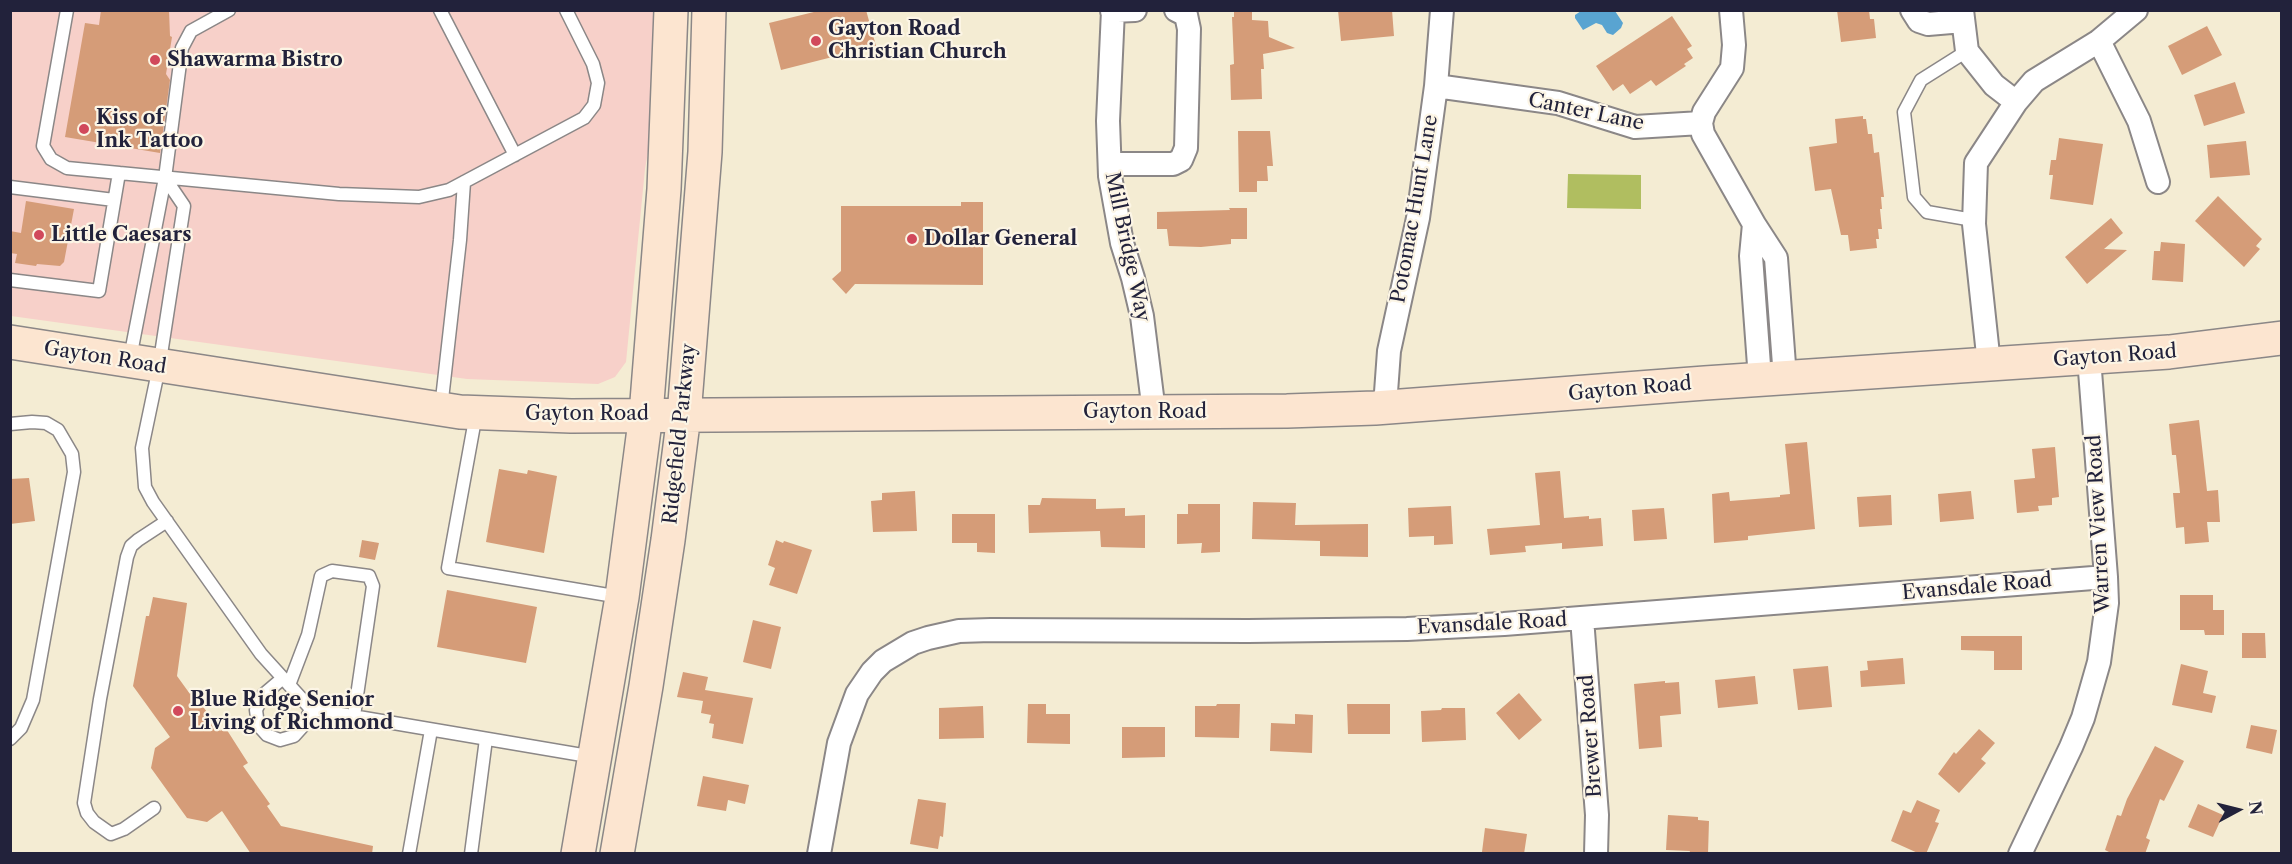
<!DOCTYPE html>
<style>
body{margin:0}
#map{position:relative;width:2292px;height:864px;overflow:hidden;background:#f4ecd3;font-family:"Libre Caslon Text",serif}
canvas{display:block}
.frame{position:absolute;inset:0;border:12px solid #22223b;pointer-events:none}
.north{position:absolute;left:2208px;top:780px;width:60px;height:60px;-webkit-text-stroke:4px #fcf5e5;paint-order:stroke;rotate:83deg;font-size:16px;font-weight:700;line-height:24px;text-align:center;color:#22223b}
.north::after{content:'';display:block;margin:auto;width:21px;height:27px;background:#22223b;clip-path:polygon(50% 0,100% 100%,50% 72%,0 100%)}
</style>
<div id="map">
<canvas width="2292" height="864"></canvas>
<div class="frame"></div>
<div class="north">N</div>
</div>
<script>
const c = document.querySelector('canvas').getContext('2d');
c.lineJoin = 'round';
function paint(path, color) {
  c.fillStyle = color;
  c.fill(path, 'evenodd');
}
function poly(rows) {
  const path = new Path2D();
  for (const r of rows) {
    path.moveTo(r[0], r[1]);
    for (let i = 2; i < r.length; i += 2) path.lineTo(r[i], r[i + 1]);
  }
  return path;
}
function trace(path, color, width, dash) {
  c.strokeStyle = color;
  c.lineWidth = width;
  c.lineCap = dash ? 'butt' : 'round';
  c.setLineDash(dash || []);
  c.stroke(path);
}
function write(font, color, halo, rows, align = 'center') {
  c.font = font + ' "Libre Caslon Text",serif';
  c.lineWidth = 4.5;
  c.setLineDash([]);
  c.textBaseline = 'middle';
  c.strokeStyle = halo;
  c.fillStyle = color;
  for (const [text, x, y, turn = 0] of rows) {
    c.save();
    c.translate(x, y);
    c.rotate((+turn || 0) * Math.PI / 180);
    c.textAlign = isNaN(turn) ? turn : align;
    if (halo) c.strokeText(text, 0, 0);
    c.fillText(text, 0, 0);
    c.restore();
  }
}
paint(poly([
 [11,11,656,11,655,112,645,169,626,362,615,377,598,384,467,379,11,316]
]), '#f7d0c9');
paint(poly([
 [1568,174,1641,175,1641,209,1567,208]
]), '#b0be60');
paint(poly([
 [1581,11,1615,11,1623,23,1621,28,1613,35,1607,33,1602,25,1596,23,1583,30,1575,18,1575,15]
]), '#59a4d1');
paint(poly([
 [101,10,169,10,170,36,172,37,166,74,170,80,160,153,65,137,85,23,99,25],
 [822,10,866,10,876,46,781,70,769,23],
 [1234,10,1252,10,1252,20,1268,21,1269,37,1295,48,1263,54,1264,69,1261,69,1262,99,1231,100,1230,65,1234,64,1232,17,1234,17],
 [1338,10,1392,10,1394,36,1341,41],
 [1837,10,1869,10,1870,19,1874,19,1876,38,1841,42],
 [1672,16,1692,46,1687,49,1693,58,1684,64,1686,66,1656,86,1651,80,1630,94,1623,84,1613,91,1596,66],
 [2207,26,2222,55,2182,75,2168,46],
 [2235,82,2245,113,2204,126,2194,95],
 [1863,116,1863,119,1866,119,1868,134,1872,134,1874,153,1879,152,1884,197,1881,197,1882,209,1880,209,1882,229,1878,229,1879,239,1876,239,1877,248,1850,251,1848,235,1841,235,1831,189,1815,191,1809,147,1837,143,1835,119],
 [1238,131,1270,131,1273,166,1267,166,1268,181,1257,181,1257,192,1239,192],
 [2059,138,2103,144,2093,205,2050,199,2053,175,2049,175,2051,160,2056,160],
 [2246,141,2250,175,2210,178,2207,145],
 [2218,196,2262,239,2256,246,2260,249,2244,267,2195,221],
 [26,201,74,209,64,262,60,266,37,264,36,266,15,263,17,254,10,253,10,231,21,233],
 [961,202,983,202,983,285,855,284,846,294,832,279,841,271,841,206,961,206],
 [1229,208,1247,208,1247,239,1231,239,1231,244,1201,247,1169,246,1167,229,1157,229,1157,212,1230,210],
 [2111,218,2123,233,2104,249,2127,250,2087,284,2065,257],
 [2161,242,2185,244,2183,282,2152,280,2154,251,2160,251],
 [2199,420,2207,491,2218,490,2220,522,2207,522,2209,542,2185,544,2184,527,2176,528,2173,493,2180,493,2176,455,2172,455,2169,424],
 [1807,442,1815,529,1748,536,1748,540,1714,543,1712,494,1729,492,1730,501,1780,497,1780,495,1790,494,1785,444],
 [2055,447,2059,497,2052,498,2052,505,2038,506,2039,511,2017,513,2014,480,2035,478,2032,449],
 [499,469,527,474,528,470,557,476,544,553,486,542],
 [1560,471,1564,518,1589,516,1589,519,1601,518,1603,546,1562,549,1562,543,1525,546,1526,552,1490,555,1487,529,1540,525,1535,473],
 [29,478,35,521,10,524,10,479],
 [915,491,917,531,873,532,871,501,882,500,882,493],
 [1971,491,1974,519,1940,522,1938,494],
 [1891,495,1892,525,1859,527,1857,497],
 [1042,498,1096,499,1096,509,1125,508,1125,516,1145,515,1145,548,1101,547,1100,531,1029,533,1028,505,1040,505],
 [1253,502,1296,503,1295,525,1368,524,1368,557,1320,556,1320,541,1252,539],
 [1188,504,1220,504,1220,552,1201,553,1202,543,1177,544,1177,514,1188,514],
 [1451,506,1453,544,1434,545,1434,536,1409,537,1408,508],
 [1664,508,1667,539,1634,541,1632,510],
 [952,514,995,514,995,553,977,552,977,543,952,543],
 [362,540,379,543,375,560,359,557],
 [776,540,783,543,784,541,812,550,797,594,769,585,775,568,768,565],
 [447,590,537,607,526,663,437,647],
 [2180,595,2213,595,2213,610,2224,610,2224,635,2205,635,2204,630,2180,630],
 [153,597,187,603,177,676,190,694,193,692,220,731,225,727,248,763,243,766,270,804,267,806,281,826,373,846,372,854,251,854,222,811,207,822,187,818,151,768,155,748,170,737,133,686,146,616,149,616],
 [753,620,781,627,771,669,743,662],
 [2242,633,2265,633,2266,658,2242,658],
 [1961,636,2022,636,2022,670,1994,670,1994,651,1961,650],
 [1903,658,1905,684,1861,687,1860,671,1868,670,1867,661],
 [2181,664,2208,671,2203,693,2216,696,2212,713,2172,705],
 [1828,666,1832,707,1798,710,1793,669],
 [683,672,708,677,705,690,753,698,743,744,712,738,714,724,709,723,711,715,701,713,703,701,677,697],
 [1755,676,1758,704,1718,708,1715,680],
 [1665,681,1665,683,1679,682,1681,714,1660,716,1662,747,1639,749,1634,684],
 [1519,693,1542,720,1519,740,1496,713],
 [1028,704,1046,704,1046,714,1070,714,1070,744,1027,743],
 [1217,704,1240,704,1239,738,1195,737,1195,706,1216,706],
 [1347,704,1390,704,1390,734,1348,734],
 [983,706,984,738,939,739,939,708],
 [1442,708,1465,708,1466,740,1422,742,1421,711,1441,710],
 [1295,714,1313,715,1312,753,1270,751,1271,723,1295,724],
 [2251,725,2277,730,2272,754,2246,748],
 [1122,727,1165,727,1165,757,1122,758],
 [1979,729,1995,743,1981,759,1986,763,1959,793,1938,774,1954,752,1956,754],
 [2155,746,2184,761,2164,801,2160,799,2146,838,2150,840,2145,854,2113,854,2105,850,2117,815,2121,816,2127,799],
 [703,776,749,785,745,804,728,800,726,811,697,806],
 [918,799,946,803,943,837,940,836,938,849,910,844],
 [1917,800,1940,810,1935,822,1939,823,1926,854,1920,854,1891,841,1903,810,1911,813],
 [2198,804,2223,815,2213,837,2188,827],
 [1668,815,1698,817,1698,820,1709,821,1708,854,1689,854,1690,851,1666,850],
 [1485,828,1527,834,1524,854,1482,852]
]), '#d59c78');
const lane = poly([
 [67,10,43,146,51,159,67,168,339,194,419,197,449,190,584,118,594,105,598,83,593,64,566,10],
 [440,10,515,155],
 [1967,51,1921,80,1904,112,1914,197,1927,212,1973,220],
 [165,178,184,206,159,367,142,448,145,487,153,502,261,654,311,709,594,757],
 [10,187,114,200],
 [10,280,99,291,119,173],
 [130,358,165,178,182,48,191,31,229,10],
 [441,408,460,240,464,182],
 [476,414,448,568,620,597],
 [10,424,32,422,46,423,58,430,72,454,74,472,33,700,21,728,10,739],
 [283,678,263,695,256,710,258,725,267,735,280,740,294,736,303,726,311,709],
 [289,685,308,635,321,576,332,571,369,576,373,586,354,716],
 [154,808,124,829,111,834,94,822,87,813,84,803,100,699,127,557,131,546,138,540,167,521],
 [409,854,431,730],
 [471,854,486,739]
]);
const street = poly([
 [1113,10,1108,121,1110,176,1122,243,1133,278,1142,316,1154,412],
 [1731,10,1734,45,1732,68,1704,112,1701,123,1703,134,1754,224],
 [1912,10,1919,21,1928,24,1963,21],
 [1962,10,1967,51,1994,85,2016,102],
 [1112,11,1135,10],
 [2099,41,2139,121,2158,182],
 [1436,86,1558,103,1635,127,1701,123],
 [1110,164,1173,164,1181,160,1186,148,1189,29,1186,15,1176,10],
 [1989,364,1974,224,1976,163,2016,102,2034,81,2099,41,2136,10],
 [1760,379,1751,256,1754,224,1776,258,1785,378],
 [1385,406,1389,351,1418,218,1436,86,1442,10],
 [1582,618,1597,815,1596,854],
 [819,854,839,743,857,694,872,672,883,661,913,643,928,638,959,631,991,630,1248,631,1407,629,1504,624,2106,577],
 [2020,854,2071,747,2083,718,2099,662,2107,603,2106,577,2089,358]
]);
const secondary = poly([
 [10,342,460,412,571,416,1287,411,1375,408,1705,383,2169,352,2282,338],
 [578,854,622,597,646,414,664,189,671,10],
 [617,854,646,686,668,540,684,415,705,152,709,10]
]);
trace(lane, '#8b8787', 15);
trace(street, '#8b8787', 26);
trace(secondary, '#8b8787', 36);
trace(lane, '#fff', 12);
trace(street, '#fff', 22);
trace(secondary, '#fce5d0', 33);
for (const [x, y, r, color] of [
 [816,41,6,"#d1495b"],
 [155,60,6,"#d1495b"],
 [84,129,6,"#d1495b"],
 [39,235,6,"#d1495b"],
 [912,239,6,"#d1495b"],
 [178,711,6,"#d1495b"]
]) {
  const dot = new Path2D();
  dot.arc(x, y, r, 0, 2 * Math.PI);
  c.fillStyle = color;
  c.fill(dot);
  trace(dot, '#fcf5e5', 2);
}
write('bold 20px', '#22223b', '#fcf5e5', [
 ["Gayton Road",828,29],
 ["Christian Church",828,52],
 ["Shawarma Bistro",167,60],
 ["Kiss of",96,118],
 ["Ink Tattoo",96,141],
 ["Little Caesars",51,235],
 ["Dollar General",924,239],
 ["Blue Ridge Senior",190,700],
 ["Living of Richmond",190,723]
], 'left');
write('20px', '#22223b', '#fcf5e5', [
 ["Canter Lane",1586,112,12],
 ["Potomac Hunt Lane",1415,209,-80],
 ["Mill Bridge Way",1127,247,78],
 ["Gayton Road",2115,356,-4],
 ["Gayton Road",105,358,9],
 ["Gayton Road",1630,389,-5],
 ["Gayton Road",1145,412],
 ["Gayton Road",587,414],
 ["Ridgefield Parkway",680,434,-84],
 ["Warren View Road",2099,524,-93],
 ["Evansdale Road",1977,587,-5],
 ["Evansdale Road",1492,624,-3],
 ["Brewer Road",1591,736,-94]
]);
</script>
